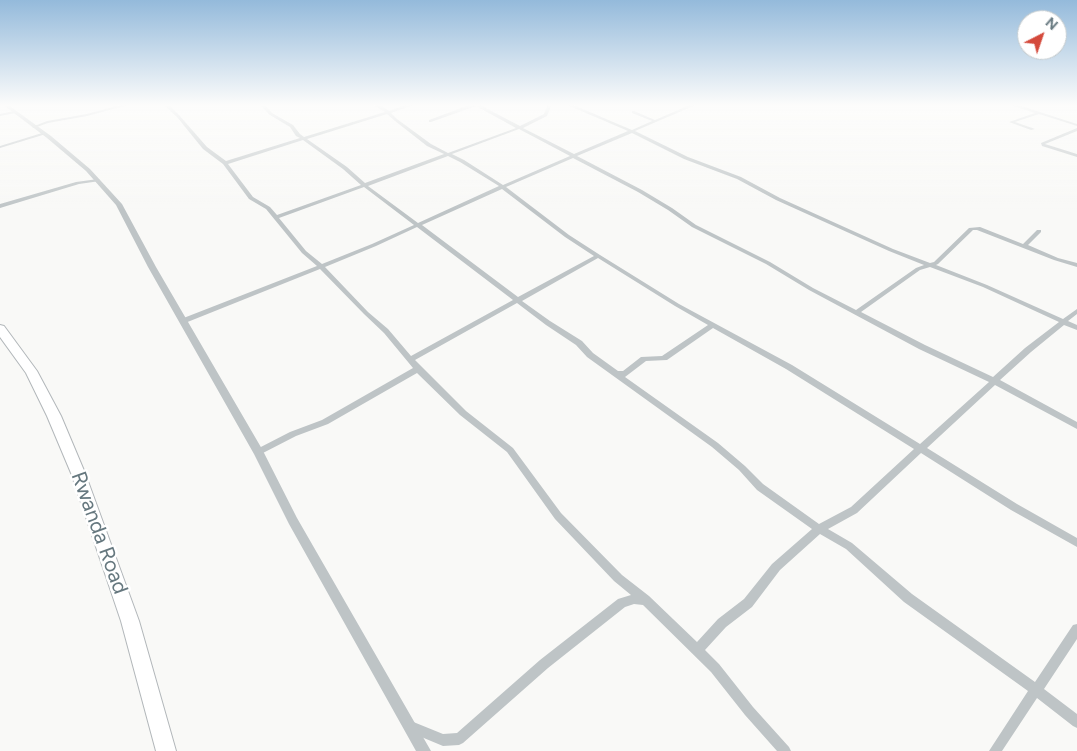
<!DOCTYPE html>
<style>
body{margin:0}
#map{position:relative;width:1077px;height:751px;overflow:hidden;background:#f9f9f7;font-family:Figtree,sans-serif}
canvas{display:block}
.north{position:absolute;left:1017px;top:10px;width:50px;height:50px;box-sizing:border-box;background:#fff;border:1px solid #c2c9cc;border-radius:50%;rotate:41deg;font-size:14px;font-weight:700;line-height:20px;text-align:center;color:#66787f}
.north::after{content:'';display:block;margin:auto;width:18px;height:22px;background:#d44a3c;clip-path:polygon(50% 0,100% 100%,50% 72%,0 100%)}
</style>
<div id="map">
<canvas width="1077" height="751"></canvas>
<div class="north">N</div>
</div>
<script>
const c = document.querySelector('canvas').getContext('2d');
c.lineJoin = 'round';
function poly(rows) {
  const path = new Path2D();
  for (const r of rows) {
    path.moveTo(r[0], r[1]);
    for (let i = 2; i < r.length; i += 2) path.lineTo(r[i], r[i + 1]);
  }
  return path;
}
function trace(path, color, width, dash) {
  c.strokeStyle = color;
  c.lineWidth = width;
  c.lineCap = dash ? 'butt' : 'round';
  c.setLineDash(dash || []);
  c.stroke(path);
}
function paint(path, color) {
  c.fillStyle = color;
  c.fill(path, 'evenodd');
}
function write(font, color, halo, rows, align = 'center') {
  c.font = font + ' Figtree,sans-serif';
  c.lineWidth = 5;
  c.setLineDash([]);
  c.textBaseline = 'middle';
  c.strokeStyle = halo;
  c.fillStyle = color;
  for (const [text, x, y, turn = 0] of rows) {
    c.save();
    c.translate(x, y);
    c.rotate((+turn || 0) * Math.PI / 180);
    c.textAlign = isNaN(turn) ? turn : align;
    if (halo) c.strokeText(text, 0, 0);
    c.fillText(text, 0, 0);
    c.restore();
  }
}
const trunk = poly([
 [0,325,4,326,37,371,61,416,85,473,139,621,176,751,156,751,121,621,71,473,47,416,26,373,0,337,0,325]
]);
trace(trunk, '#b2b7ba', 2);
paint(poly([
 [124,104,132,104,87,116,48,123,34,128,32,127,47,121,87,114,124,104],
 [163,104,168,104,179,115,207,147,226,161,300,138,296,136,290,127,270,115,259,104,264,104,272,113,293,125,300,134,304,137,385,112,372,104,378,104,389,111,409,104,416,104,391,113,397,119,431,144,448,153,516,128,476,106,431,122,429,122,429,120,472,104,478,104,520,126,544,114,548,104,552,104,547,116,523,128,574,154,628,131,565,104,571,104,632,130,652,121,632,113,632,111,634,111,655,120,692,104,698,104,635,131,688,157,741,177,780,198,893,249,930,263,934,262,969,228,980,227,1023,244,1037,230,1041,230,1041,232,1028,245,1058,258,1077,263,1077,267,1054,260,977,230,973,230,938,264,936,265,987,285,1063,319,1077,309,1077,314,1068,321,1077,325,1077,330,1064,325,1031,352,1000,380,1077,422,1077,429,995,385,927,448,1017,504,1077,538,1077,547,1011,510,921,453,857,513,828,529,852,543,912,594,1035,682,1073,625,1077,624,1077,639,1044,689,1077,714,1077,728,1073,726,1037,698,1002,751,989,751,1028,691,904,602,846,549,820,534,780,570,752,607,726,627,705,650,719,664,753,707,789,747,791,751,777,751,745,715,711,672,643,605,634,604,625,607,548,668,463,743,459,745,443,746,407,731,405,727,407,723,411,721,443,734,457,733,540,660,618,599,631,595,614,581,555,519,507,452,460,415,417,373,328,424,296,436,261,454,258,455,255,454,254,452,255,450,290,432,322,420,413,368,384,333,364,314,320,269,185,323,181,323,180,321,181,319,317,266,302,253,266,209,249,199,223,164,203,149,177,117,163,104],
 [387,114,395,121,427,146,444,154,365,183,347,167,307,139,387,114],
 [519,129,570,156,503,185,464,160,452,154,519,129],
 [632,133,684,159,737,179,776,200,889,251,924,265,916,268,856,310,813,288,770,262,696,225,672,208,642,190,577,156,632,133],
 [303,140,343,169,361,185,277,215,270,207,253,197,228,164,303,140],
 [448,156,460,162,499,186,418,223,368,186,448,156],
 [573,158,638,192,668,210,692,227,766,264,809,290,919,349,989,382,920,444,792,365,679,304,600,255,569,235,506,187,573,158],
 [364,187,414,225,372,244,322,264,306,251,279,218,364,187],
 [502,189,565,237,594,256,518,297,422,225,502,189],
 [417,227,513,300,411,356,388,329,368,312,325,267,376,246,417,227],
 [598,258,675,306,708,325,662,356,641,357,623,371,618,371,593,353,582,341,550,321,522,301,598,258],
 [930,267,983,287,1059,322,1025,348,993,377,925,345,861,312,920,270,930,267],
 [517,303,546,325,576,345,587,357,712,447,739,470,757,490,812,529,772,564,744,599,718,619,697,642,649,596,622,575,561,513,513,448,466,411,415,360,517,303],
 [713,328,786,369,914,449,851,507,819,524,763,484,745,466,718,443,625,377,646,361,667,360,713,328],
 [1008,104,1015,104,1077,124,1077,126,1039,114,1015,122,1035,129,1031,130,1009,122,1035,113,1008,104],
 [14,111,16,112,15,113,0,116,0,114,14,111],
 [1077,128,1077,131,1045,144,1077,154,1077,157,1042,146,1041,143,1077,128],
 [42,133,46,134,0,148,0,146,42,133],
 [98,179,100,180,100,181,79,184,0,208,0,204,76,182,98,179]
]), '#bec4c6');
paint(poly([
 [2,104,7,104,51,136,90,169,122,204,156,267,262,449,297,518,431,751,416,751,289,524,254,454,148,267,116,205,86,171,47,138,2,104]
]), '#bec4c6');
paint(trunk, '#fff');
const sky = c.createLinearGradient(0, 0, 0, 210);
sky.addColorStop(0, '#94badb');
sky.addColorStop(0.5, '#fcfcfb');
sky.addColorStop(1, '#fcfcfb00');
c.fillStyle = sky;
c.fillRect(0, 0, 1077, 210);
write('21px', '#66787f', '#fff', [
 ["Rwanda Road",99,533,70]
]);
</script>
